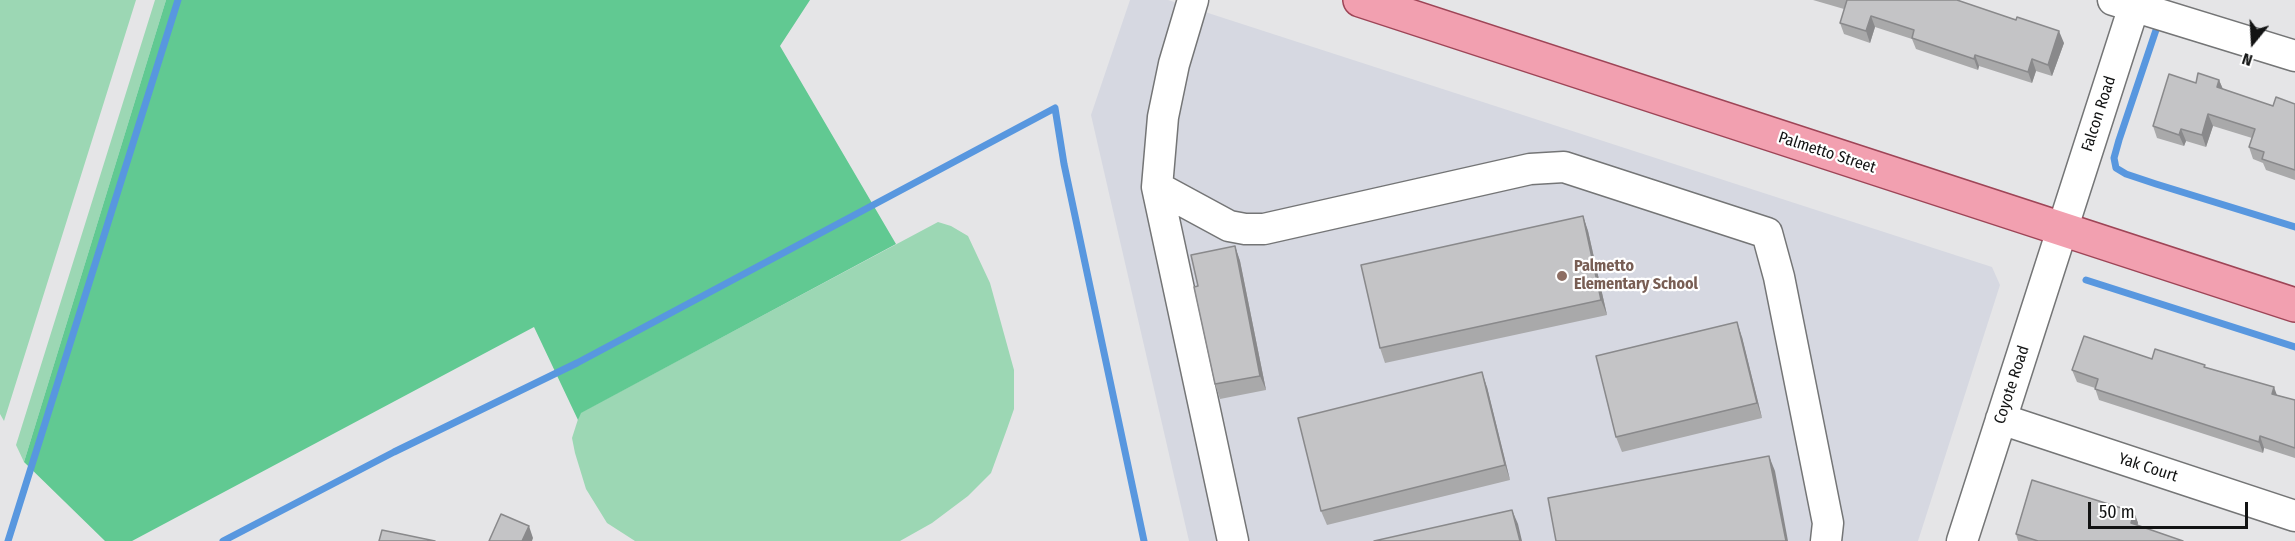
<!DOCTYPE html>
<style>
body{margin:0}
#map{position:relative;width:2295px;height:541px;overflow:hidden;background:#e5e5e7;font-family:"Fira Sans Condensed",sans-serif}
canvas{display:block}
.north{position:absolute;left:2223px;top:12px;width:60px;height:60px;-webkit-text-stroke:4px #fff;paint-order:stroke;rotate:198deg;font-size:16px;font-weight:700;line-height:24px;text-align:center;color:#121313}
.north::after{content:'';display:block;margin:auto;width:21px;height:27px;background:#121313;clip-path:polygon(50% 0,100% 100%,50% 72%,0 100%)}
.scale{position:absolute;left:2088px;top:502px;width:160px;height:27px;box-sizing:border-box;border:3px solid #121313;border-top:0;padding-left:8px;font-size:18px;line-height:21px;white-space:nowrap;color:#121313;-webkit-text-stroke:4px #fff;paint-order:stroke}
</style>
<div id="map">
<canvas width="2295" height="541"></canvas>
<div class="north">N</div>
<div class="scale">50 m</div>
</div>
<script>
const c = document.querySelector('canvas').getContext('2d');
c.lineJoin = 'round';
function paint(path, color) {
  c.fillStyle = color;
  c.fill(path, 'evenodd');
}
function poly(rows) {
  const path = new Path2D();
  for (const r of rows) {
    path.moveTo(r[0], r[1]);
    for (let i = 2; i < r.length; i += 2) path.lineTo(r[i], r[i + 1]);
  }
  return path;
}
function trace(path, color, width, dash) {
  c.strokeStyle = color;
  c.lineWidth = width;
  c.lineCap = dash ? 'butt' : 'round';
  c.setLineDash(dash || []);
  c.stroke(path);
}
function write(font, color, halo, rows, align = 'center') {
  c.font = font + ' "Fira Sans Condensed",sans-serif';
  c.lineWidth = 4.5;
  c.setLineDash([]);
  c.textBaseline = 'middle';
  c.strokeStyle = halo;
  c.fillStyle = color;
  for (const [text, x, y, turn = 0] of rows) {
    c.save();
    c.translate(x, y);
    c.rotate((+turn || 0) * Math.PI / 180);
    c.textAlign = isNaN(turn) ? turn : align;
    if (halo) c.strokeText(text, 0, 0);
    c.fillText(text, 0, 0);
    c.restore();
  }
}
paint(poly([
 [1130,0,1168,0,1992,267,2000,285,1918,541,1189,541,1091,115]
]), '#d6d8e1');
paint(poly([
 [0,0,136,0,4,421,0,414],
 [155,0,166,0,24,462,16,445],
 [938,222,951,226,968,236,990,283,1014,370,1014,409,1007,429,991,473,968,496,932,523,900,541,635,541,607,523,586,489,575,453,572,438,580,413]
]), '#9cd7b4');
paint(poly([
 [166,0,810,0,780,46,896,244,581,413,578,420,534,327,132,541,105,541,24,462]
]), '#61c992');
trace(poly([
 [2156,30,2119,140,2114,158,2116,168,2126,174,2156,184,2295,227],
 [2086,280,2295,347],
 [8,541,178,0],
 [223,541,394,452,577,363,1055,108,1064,164,1144,541]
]), '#5897df', 7);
const minor = poly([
 [1193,0,1174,64,1163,117,1157,187,1233,541],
 [2113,0,2295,56],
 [1157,187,1229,226,1245,229,1264,229,1530,169,1564,167,1767,233,1779,277,1828,523,1826,541],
 [2001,419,2295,516],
 [1962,541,2136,0]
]);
const major = poly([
 [1360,0,2295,305]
]);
trace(minor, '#747576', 33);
trace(major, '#9e4557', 36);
trace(minor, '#fff', 30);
trace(major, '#f2a0b0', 33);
paint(poly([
 [1813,0,1957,0,2064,43,2052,76,2036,71,2032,83,1979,66,1978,70,1916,49,1912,39,1875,27,1870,43,1844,34,1840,23,1844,9],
 [2219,80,2223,89,2273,106,2295,104,2295,180,2266,170,2263,163,2253,159,2249,147,2252,138,2213,126,2206,147,2186,141,2184,146,2157,138,2153,126,2196,83],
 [1583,216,1588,231,1607,315,1385,363,1380,348],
 [1235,246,1240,261,1266,390,1220,399,1215,384,1198,286],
 [1742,337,1762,418,1622,452,1616,437],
 [2205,367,2277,395,2295,400,2295,458,2264,448,2263,453,2099,400,2095,388,2077,382,2072,370],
 [1487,387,1510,480,1327,525,1321,511],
 [2134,512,2138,523,2137,526,2183,541,2018,541,2016,534]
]), '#a9a9aa');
paint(poly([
 [1871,16,1875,27,1870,43,1866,31],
 [2059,31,2064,43,2052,76,2048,65],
 [1975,55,1979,66,1978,70,1974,59],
 [2032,59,2036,71,2032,83,2028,72],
 [2219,80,2224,92,2217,87],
 [2208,114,2213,126,2206,147,2202,135],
 [2181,129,2186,141,2184,146,2179,135],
 [1583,216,1588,231,1607,315,1601,300],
 [1235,246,1240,261,1266,390,1260,376],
 [1737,322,1742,337,1762,418,1757,403],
 [1482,372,1487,387,1510,480,1505,465],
 [2274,387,2278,398,2272,394],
 [2260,436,2264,448,2263,453,2259,442],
 [1769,456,1775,471,1788,541,1786,541],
 [1512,510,1518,524,1522,541,1520,541],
 [2134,512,2138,523,2134,534,2131,523],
 [529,526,533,538,532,541,522,541]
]), '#89898b');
const building = poly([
 [1847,0,1957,0,2016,20,2017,17,2059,31,2048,65,2032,59,2028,72,1975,55,1974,59,1912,38,1914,30,1871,16,1866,31,1840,23,1847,0],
 [2198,73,2219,80,2217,87,2273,106,2276,97,2295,104,2295,170,2262,159,2264,152,2249,147,2255,129,2208,114,2202,135,2181,129,2179,135,2153,126,2169,74,2196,83,2198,73],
 [1583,216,1601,300,1380,348,1361,265,1583,216],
 [1235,246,1260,376,1215,384,1194,287,1198,286,1191,255,1235,246],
 [1737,322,1757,403,1616,437,1596,356,1737,322],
 [2084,336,2152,359,2155,349,2205,365,2204,367,2274,387,2272,394,2295,400,2295,448,2260,436,2259,442,2095,389,2098,379,2072,370,2084,336],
 [1482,372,1505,465,1321,511,1298,418,1482,372],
 [1769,456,1786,541,1556,541,1548,498,1769,456],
 [2032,480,2134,512,2131,523,2183,541,2038,541,2016,534,2032,480],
 [1512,510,1520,541,1374,541,1512,510],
 [501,514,529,526,522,541,489,541,501,514],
 [382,530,435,541,379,541,382,530]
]);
paint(building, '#c4c4c6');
trace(building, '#89898b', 1.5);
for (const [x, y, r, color] of [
 [1562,276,6,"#8d6e63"]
]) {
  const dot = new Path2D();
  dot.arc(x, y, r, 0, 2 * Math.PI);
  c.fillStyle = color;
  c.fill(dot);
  trace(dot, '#fff', 2);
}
write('16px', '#121313', '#fff', [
 ["Falcon Road",2099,114,-72],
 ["Palmetto Street",1827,153,18],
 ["Coyote Road",2012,385,-72],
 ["Yak Court",2148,468,18]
]);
write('bold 16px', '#785e54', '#fff', [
 ["Palmetto",1574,267],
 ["Elementary School",1574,285]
], 'left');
</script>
